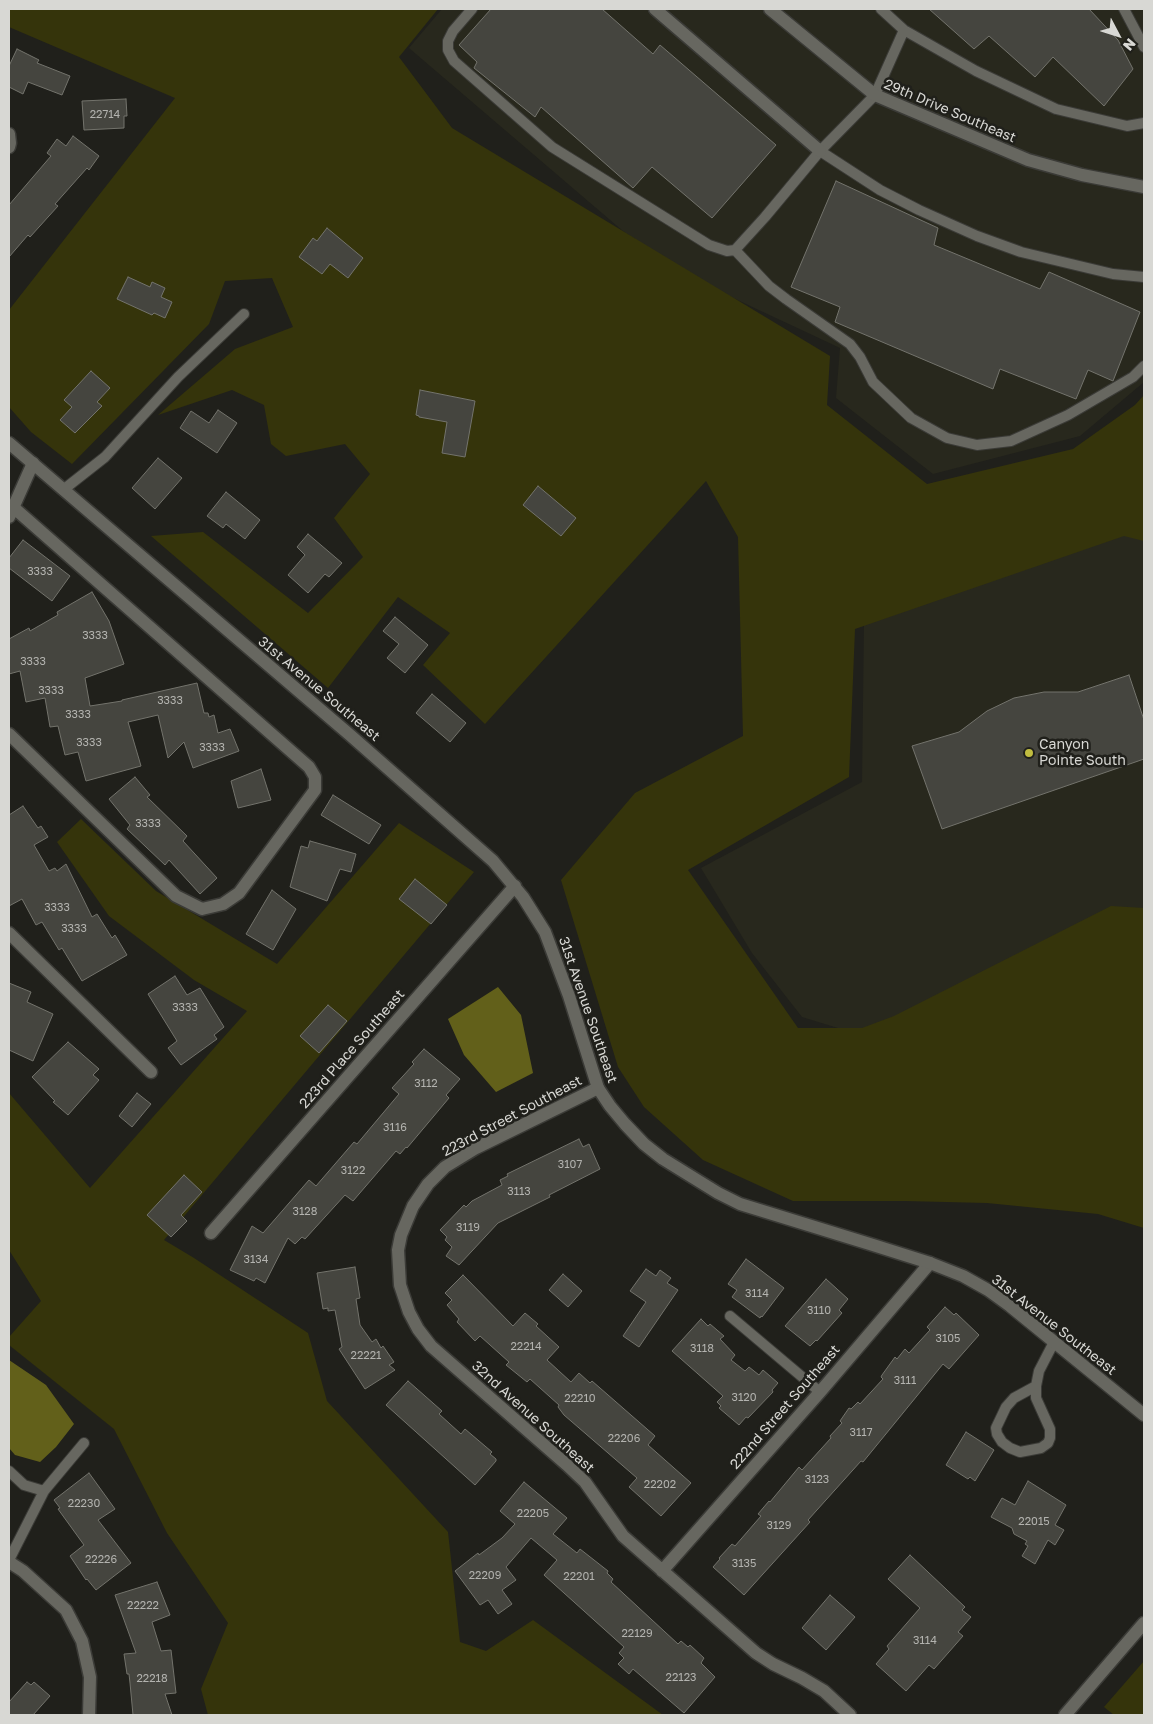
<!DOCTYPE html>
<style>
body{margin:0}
#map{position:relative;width:1153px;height:1724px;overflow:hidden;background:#20201b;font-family:"Golos Text",sans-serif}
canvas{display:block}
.frame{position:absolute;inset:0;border:10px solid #d8d8d4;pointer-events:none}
.north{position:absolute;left:1093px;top:10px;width:50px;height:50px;-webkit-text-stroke:4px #20201b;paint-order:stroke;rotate:130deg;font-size:14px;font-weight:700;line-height:20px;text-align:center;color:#d8d8d4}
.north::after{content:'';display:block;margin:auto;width:18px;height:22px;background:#d8d8d4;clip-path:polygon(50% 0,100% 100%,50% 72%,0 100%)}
</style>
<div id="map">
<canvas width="1153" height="1724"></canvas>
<div class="frame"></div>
<div class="north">N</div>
</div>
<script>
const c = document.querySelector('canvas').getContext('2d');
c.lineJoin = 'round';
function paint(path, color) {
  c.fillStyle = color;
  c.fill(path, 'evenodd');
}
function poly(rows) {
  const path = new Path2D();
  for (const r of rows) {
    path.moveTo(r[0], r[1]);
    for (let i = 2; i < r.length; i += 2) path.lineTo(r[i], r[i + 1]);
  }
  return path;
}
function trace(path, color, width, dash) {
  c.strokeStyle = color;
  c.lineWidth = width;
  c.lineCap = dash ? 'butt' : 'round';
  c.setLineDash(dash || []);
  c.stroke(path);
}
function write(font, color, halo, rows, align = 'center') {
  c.font = font + ' "Golos Text",sans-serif';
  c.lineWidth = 5;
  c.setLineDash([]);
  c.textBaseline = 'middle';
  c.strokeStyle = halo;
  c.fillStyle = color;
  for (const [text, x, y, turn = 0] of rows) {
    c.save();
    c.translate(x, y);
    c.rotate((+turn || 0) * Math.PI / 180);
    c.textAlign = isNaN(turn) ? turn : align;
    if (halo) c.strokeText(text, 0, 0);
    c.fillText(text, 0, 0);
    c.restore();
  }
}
paint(poly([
 [442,9,1144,9,1144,382,1080,436,933,474,836,398,840,348,695,280,623,231,409,48],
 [1126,525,1144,531,1144,915,874,1039,802,1017,752,953,701,868,862,782,864,622]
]), '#28281d');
paint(poly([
 [9,9,438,9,399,57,452,128,830,356,827,405,927,484,1073,449,1135,405,1144,395,1144,541,1124,536,855,629,849,777,688,870,798,1028,862,1028,894,1016,1111,906,1144,908,1144,1228,1098,1214,987,1203,905,1201,793,1201,703,1160,644,1107,618,1067,561,880,635,793,743,736,738,537,706,481,485,724,423,665,450,633,398,597,328,688,151,536,203,532,308,613,363,557,334,518,370,474,345,444,286,456,271,444,264,405,232,390,158,415,235,349,293,327,272,278,225,281,209,324,72,464,31,432,9,407,9,310,175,98,9,27],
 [81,819,156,891,277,964,399,823,474,872,164,1240,194,1258,308,1333,327,1401,448,1532,460,1642,486,1651,533,1620,663,1715,208,1715,201,1689,228,1623,167,1533,114,1429,9,1345,9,1337,41,1301,9,1250,9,1093,90,1188,247,1011,194,980,109,916,57,842],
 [1144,1661,1144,1715,1114,1715,1104,1707]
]), '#35340b');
paint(poly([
 [498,987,521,1015,533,1073,496,1092,464,1055,448,1019],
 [9,1360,46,1385,74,1424,56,1447,40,1462,15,1455,9,1448]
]), '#62601a');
const building = poly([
 [491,9,602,9,653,54,660,45,776,145,712,218,652,167,633,188,541,107,535,117,474,68,477,62,459,45,491,9],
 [929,9,1089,9,1118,40,1133,69,1104,106,1053,57,1035,77,989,36,974,49,929,9],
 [17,49,39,60,37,63,70,76,62,95,28,82,23,94,9,87,9,66,17,49],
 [126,99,127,116,124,116,124,128,84,130,82,101,126,99],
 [73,136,99,156,89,170,87,168,55,204,58,206,30,237,28,235,9,257,9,205,51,156,47,153,57,139,66,146,73,136],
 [836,181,938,228,934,245,1040,289,1049,272,1140,312,1113,381,1088,370,1076,399,1000,369,993,389,835,322,840,307,791,287,836,181],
 [327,228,363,258,348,278,330,264,322,274,299,257,313,238,317,241,327,228],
 [128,277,150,287,152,282,165,288,161,297,172,302,165,318,154,313,152,315,117,299,128,277],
 [91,371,110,388,97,402,102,406,75,433,60,420,72,407,64,400,91,371],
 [420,390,475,401,465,457,442,453,447,422,419,417,419,416,416,415,420,390],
 [218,410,237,423,217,453,180,428,191,411,209,423,218,410],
 [158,458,182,478,155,509,132,488,158,458],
 [538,486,576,518,561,536,523,505,538,486],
 [226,492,260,520,245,539,226,524,223,528,207,516,226,492],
 [308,534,342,563,329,577,325,574,308,593,288,575,305,555,297,547,308,534],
 [23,540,70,576,52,601,9,568,9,558,23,540],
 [92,592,109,621,124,664,85,678,90,706,122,701,122,700,197,683,204,713,208,713,209,717,214,715,218,733,230,729,239,751,193,768,184,742,168,758,158,715,128,722,141,766,86,781,78,752,65,755,58,726,50,727,45,698,26,702,20,671,9,674,9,639,29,628,30,631,58,615,57,612,92,592],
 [395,617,428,645,405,673,387,658,399,644,383,631,395,617],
 [1129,675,1144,720,1144,759,942,829,912,746,959,732,987,711,1014,698,1044,692,1078,692,1129,675],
 [432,694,466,723,450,742,416,713,432,694],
 [261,769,271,800,238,808,231,781,261,769],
 [135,777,150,795,147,797,187,836,183,841,217,878,200,894,169,860,165,865,127,829,130,825,109,799,135,777],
 [333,795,381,825,369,844,321,815,333,795],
 [23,806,38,828,41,826,48,837,34,845,49,871,55,868,57,871,66,864,92,917,97,914,112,938,115,935,127,955,82,981,62,948,59,950,42,922,36,925,22,899,9,906,9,815,23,806],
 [310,841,356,854,351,872,340,869,327,901,290,887,301,846,308,848,310,841],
 [415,879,447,905,431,924,399,899,415,879],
 [272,890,296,909,273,950,246,934,272,890],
 [175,976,187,995,200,988,224,1027,214,1035,217,1039,181,1065,168,1048,177,1041,148,994,175,976],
 [9,983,31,992,27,1002,53,1014,33,1061,9,1050,9,983],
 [328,1005,347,1021,319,1053,300,1036,328,1005],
 [68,1042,99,1069,93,1075,99,1080,68,1115,53,1102,55,1101,32,1077,68,1042],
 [424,1049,460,1079,446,1095,449,1098,407,1148,406,1147,400,1154,396,1151,353,1201,345,1195,305,1239,302,1237,295,1244,288,1238,265,1283,256,1278,254,1281,230,1270,252,1226,263,1233,309,1180,316,1186,354,1142,357,1144,399,1094,392,1088,414,1064,412,1062,424,1049],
 [137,1093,151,1104,132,1127,119,1116,137,1093],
 [579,1139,583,1147,589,1144,600,1169,549,1195,550,1197,498,1223,459,1265,446,1256,452,1247,445,1240,447,1237,440,1230,464,1205,466,1207,472,1201,502,1185,500,1180,508,1176,507,1174,579,1139],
 [184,1175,202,1192,181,1215,187,1221,171,1237,147,1215,184,1175],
 [746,1259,784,1288,762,1317,761,1316,760,1318,732,1297,737,1290,728,1284,746,1259],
 [355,1267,360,1298,356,1299,360,1325,372,1342,376,1339,381,1348,383,1346,394,1362,389,1365,395,1370,365,1389,339,1349,342,1347,335,1310,328,1311,328,1308,323,1309,317,1273,355,1267],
 [646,1269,656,1276,660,1270,671,1278,667,1283,678,1290,639,1347,623,1336,646,1302,630,1291,646,1269],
 [563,1274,582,1291,568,1307,549,1290,563,1274],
 [463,1275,513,1326,525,1313,538,1324,536,1326,559,1347,547,1360,571,1382,579,1373,590,1383,592,1381,655,1436,648,1445,691,1483,661,1516,629,1487,637,1478,564,1415,558,1407,559,1405,530,1379,527,1382,506,1365,509,1362,480,1336,475,1341,457,1322,459,1319,447,1305,452,1300,445,1293,463,1275],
 [826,1279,848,1299,839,1310,842,1313,817,1341,816,1340,810,1346,785,1326,826,1279],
 [945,1307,954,1315,956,1313,979,1335,949,1369,943,1364,863,1462,861,1461,808,1520,810,1522,744,1595,713,1567,720,1559,719,1558,732,1544,735,1546,761,1516,758,1514,769,1501,770,1502,799,1467,802,1470,831,1438,830,1436,842,1423,840,1421,849,1408,851,1409,858,1402,860,1404,883,1379,881,1377,882,1375,895,1357,897,1359,905,1349,909,1353,930,1330,927,1327,945,1307],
 [701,1319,708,1326,710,1324,724,1336,720,1339,735,1355,731,1360,745,1371,749,1367,759,1375,763,1370,778,1383,772,1390,773,1392,748,1418,746,1417,739,1425,719,1408,721,1406,717,1402,723,1396,672,1351,701,1319],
 [408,1381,442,1411,439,1414,461,1434,465,1429,492,1452,490,1454,496,1459,496,1461,475,1485,386,1405,408,1381],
 [966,1432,994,1450,975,1481,970,1477,968,1479,946,1465,966,1432],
 [89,1473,115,1509,98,1520,131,1563,96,1590,87,1579,86,1580,70,1556,84,1545,58,1509,60,1508,54,1500,89,1473],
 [1028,1481,1066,1505,1055,1525,1064,1530,1055,1545,1048,1540,1035,1564,1022,1556,1028,1546,1025,1544,1027,1541,1014,1534,1012,1528,991,1517,1002,1498,1015,1505,1028,1481],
 [524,1482,567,1518,553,1534,577,1553,580,1549,608,1571,607,1573,613,1579,611,1582,678,1644,681,1641,688,1647,690,1645,704,1658,701,1663,715,1677,684,1713,633,1669,629,1674,618,1664,624,1658,619,1653,624,1647,544,1575,557,1560,531,1538,506,1567,516,1580,502,1590,512,1604,498,1614,488,1600,480,1605,455,1571,478,1553,479,1555,502,1538,515,1524,500,1511,524,1482],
 [910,1555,965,1607,962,1610,971,1617,958,1632,963,1636,934,1669,929,1665,906,1691,876,1664,889,1649,887,1646,920,1608,888,1579,910,1555],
 [157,1582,170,1615,152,1622,161,1651,171,1650,176,1693,165,1694,172,1715,133,1715,130,1683,129,1674,127,1674,124,1654,136,1653,115,1595,157,1582],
 [830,1595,855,1617,826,1650,802,1628,830,1595],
 [27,1682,31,1685,34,1682,50,1696,33,1715,9,1715,9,1702,27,1682]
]);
paint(building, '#45453f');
trace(building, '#73736c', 1);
const service = poly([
 [472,9,453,31,448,41,448,50,454,61,552,147,709,245,727,251,735,250,765,217,820,151],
 [881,9,904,30,976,71,1056,109,1127,126,1144,123],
 [1124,9,1144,47],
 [904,30,875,95,820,151,880,190,919,210,977,236,1021,252,1113,274,1144,277],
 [735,250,769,286,786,299,850,344,860,357,873,382,911,418,947,438,977,445,1011,441,1068,415,1133,377,1144,366],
 [63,490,105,457,178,377,244,314],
 [730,1316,820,1392],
 [1036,1386,1014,1398,1006,1407,996,1428,997,1434,1002,1442,1010,1448,1020,1452,1041,1448,1048,1443,1050,1438,1050,1429,1036,1398,1036,1386,1039,1371,1054,1342],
 [9,1471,24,1485,44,1491],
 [9,1560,44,1491,84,1443]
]);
const minor = poly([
 [655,9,820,151],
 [9,134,10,143,9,147],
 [9,517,33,463],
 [9,734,176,896,202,909,223,904,239,893,315,790,315,777,309,767,13,507],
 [9,933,151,1072],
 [598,1088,476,1148,445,1167,428,1184,413,1206,401,1235,398,1250,400,1285,409,1312,418,1329,431,1346,567,1465,585,1482,623,1536,756,1653,773,1664,802,1678,824,1691,850,1715],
 [211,1233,515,886],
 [9,1562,23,1571,66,1610,82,1641,90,1677,89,1715],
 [662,1571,820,1392,930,1263]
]);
const tertiary = poly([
 [770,9,875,95,1028,160,1082,175,1144,187],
 [9,443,350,735,493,861,523,897,545,932,569,996,598,1088,610,1106,625,1124,644,1144,663,1159,718,1193,740,1204,873,1245,930,1263,963,1276,988,1290,1010,1306,1144,1415],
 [1065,1715,1144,1623]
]);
trace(service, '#3b3b37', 12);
trace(minor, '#3b3b37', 15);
trace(tertiary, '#3b3b37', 15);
trace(service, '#676760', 10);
trace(minor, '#676760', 12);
trace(tertiary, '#676760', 12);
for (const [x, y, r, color] of [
 [1029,753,5,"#c1bd40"]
]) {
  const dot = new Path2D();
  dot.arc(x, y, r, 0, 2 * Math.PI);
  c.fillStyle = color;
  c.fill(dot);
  trace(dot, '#20201b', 2);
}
write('11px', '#b3b3af', null, [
 ["22714",105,115],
 ["3333",40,572],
 ["3333",95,636],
 ["3333",33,662],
 ["3333",51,691],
 ["3333",170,701],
 ["3333",78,715],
 ["3333",89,743],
 ["3333",212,748],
 ["3333",148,824],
 ["3333",57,908],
 ["3333",74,929],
 ["3333",185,1008],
 ["3112",426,1084],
 ["3116",395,1128],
 ["3107",570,1165],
 ["3122",353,1171],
 ["3113",519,1192],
 ["3128",305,1212],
 ["3119",468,1228],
 ["3134",256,1260],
 ["3114",757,1294],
 ["3110",819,1311],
 ["3105",948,1339],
 ["22214",526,1347],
 ["3118",702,1349],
 ["22221",366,1356],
 ["3111",905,1381],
 ["3120",744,1398],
 ["22210",580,1399],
 ["3117",861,1433],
 ["22206",624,1439],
 ["3123",817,1480],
 ["22202",660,1485],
 ["22230",84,1504],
 ["22205",533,1514],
 ["22015",1034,1522],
 ["3129",779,1526],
 ["22226",101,1560],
 ["3135",744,1564],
 ["22209",485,1576],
 ["22201",579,1577],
 ["22222",143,1606],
 ["22129",637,1634],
 ["3114",925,1641],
 ["22123",681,1678],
 ["22218",152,1679]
]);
write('14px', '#d8d8d4', '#20201b', [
 ["29th Drive Southeast",950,111,23],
 ["31st Avenue Southeast",319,689,40],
 ["31st Avenue Southeast",588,1010,71],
 ["223rd Place Southeast",352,1049,-49],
 ["223rd Street Southeast",512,1116,-28],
 ["31st Avenue Southeast",1054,1325,38],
 ["222nd Street Southeast",785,1407,-49],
 ["32nd Avenue Southeast",533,1417,42]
]);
write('14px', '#d8d8d4', '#20201b', [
 ["Canyon",1039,745],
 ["Pointe South",1039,761]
], 'left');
</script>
